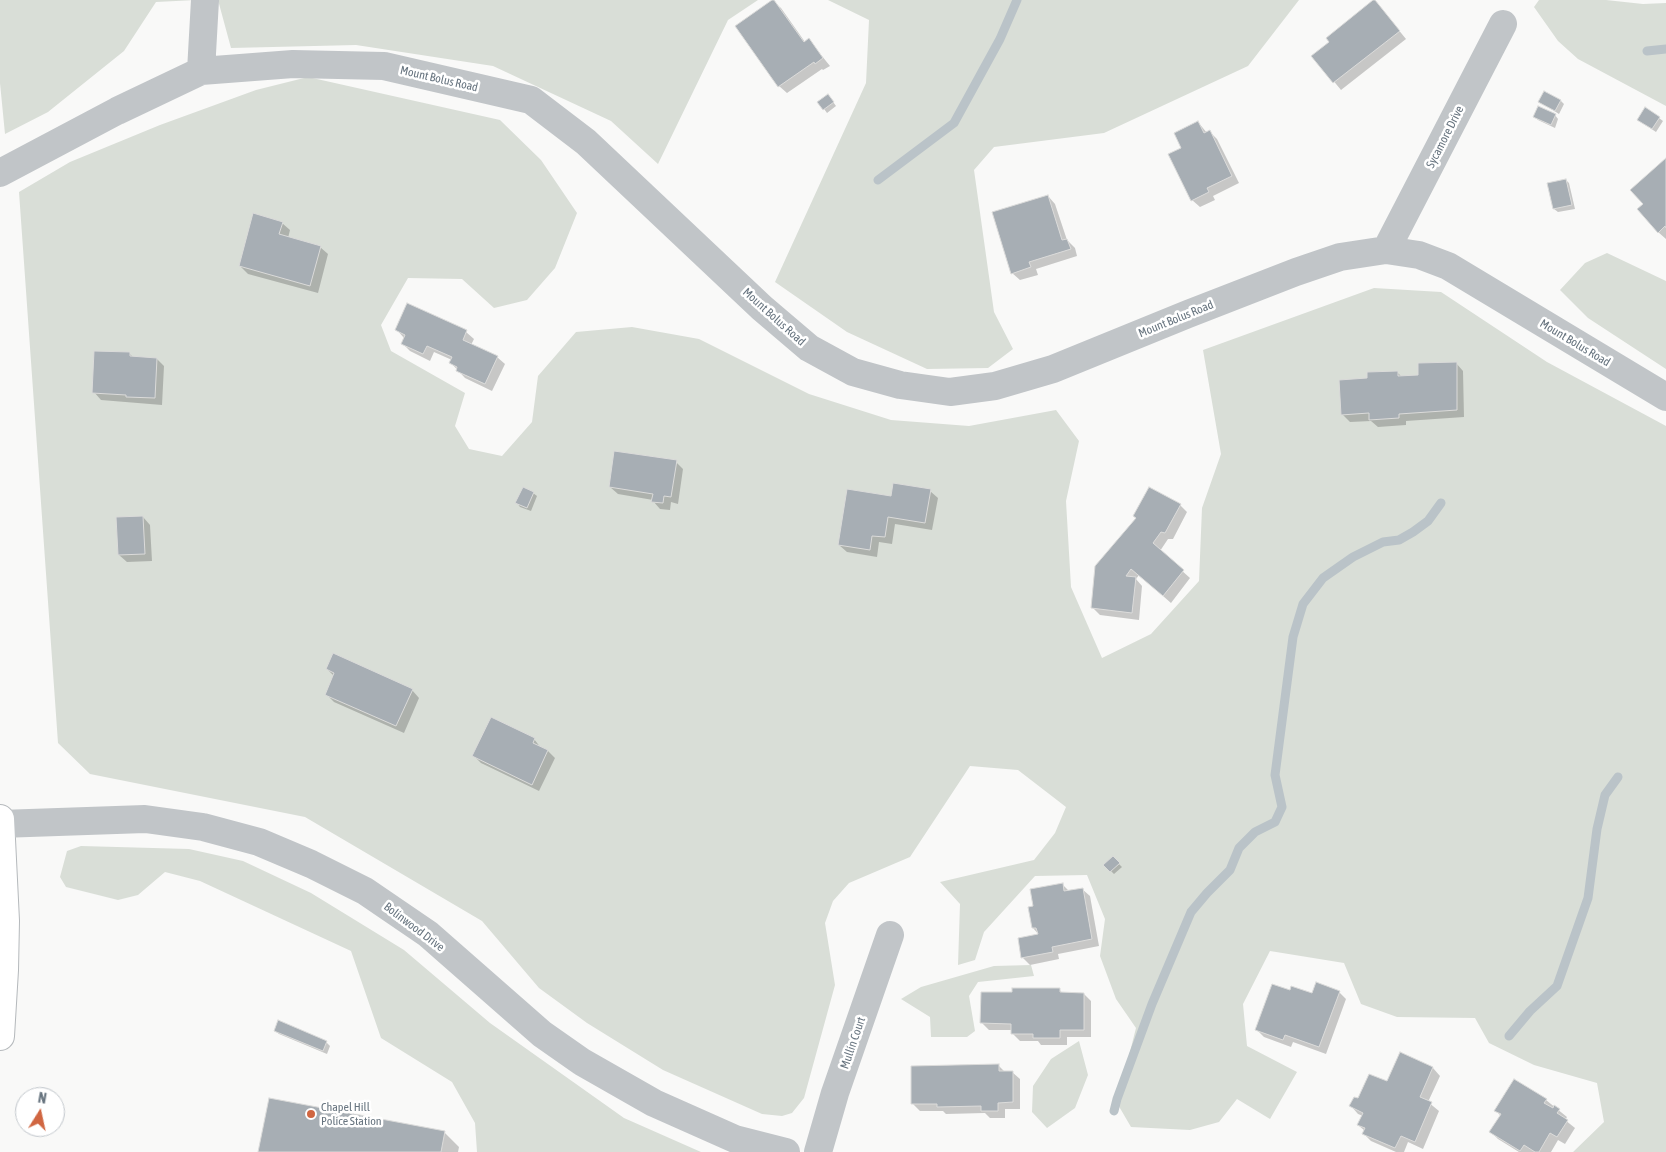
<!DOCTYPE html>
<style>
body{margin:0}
#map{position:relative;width:1666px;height:1152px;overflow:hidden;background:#f9f9f8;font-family:"Asap Condensed",sans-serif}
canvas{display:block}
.north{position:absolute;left:15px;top:1087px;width:50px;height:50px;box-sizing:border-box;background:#fff;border:1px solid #c2c7cc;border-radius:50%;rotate:10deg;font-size:14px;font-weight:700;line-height:20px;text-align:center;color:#67747f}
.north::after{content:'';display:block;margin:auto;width:18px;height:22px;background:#d06641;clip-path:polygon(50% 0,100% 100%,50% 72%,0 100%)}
</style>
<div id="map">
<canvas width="1666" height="1152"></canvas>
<div class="north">N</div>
</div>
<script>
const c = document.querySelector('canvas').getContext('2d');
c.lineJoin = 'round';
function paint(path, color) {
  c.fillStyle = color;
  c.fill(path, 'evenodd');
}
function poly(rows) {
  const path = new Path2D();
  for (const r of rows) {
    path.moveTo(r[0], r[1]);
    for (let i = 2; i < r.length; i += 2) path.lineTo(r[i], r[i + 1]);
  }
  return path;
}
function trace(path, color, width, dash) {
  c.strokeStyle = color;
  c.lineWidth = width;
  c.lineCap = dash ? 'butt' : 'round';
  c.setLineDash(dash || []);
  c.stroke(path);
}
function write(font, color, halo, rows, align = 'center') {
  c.font = font + ' "Asap Condensed",sans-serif';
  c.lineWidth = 5;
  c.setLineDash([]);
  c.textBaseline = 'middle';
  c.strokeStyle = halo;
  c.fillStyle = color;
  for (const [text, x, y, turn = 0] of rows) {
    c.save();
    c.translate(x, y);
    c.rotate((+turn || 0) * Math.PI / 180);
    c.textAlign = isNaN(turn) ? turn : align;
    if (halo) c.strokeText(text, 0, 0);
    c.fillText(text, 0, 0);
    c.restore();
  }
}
paint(poly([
 [0,0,196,0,156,2,124,51,48,112,5,134,0,83],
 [218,0,758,0,728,20,658,164,611,121,493,66,356,45,231,48],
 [828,0,1299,0,1248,66,1104,133,994,147,974,170,994,312,1013,349,988,368,927,369,847,332,775,282,866,83,869,20],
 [1539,0,1606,0,1643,4,1666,3,1666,106,1578,59,1558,41,1534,7],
 [308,77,500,120,541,160,577,213,555,268,527,300,494,308,462,279,408,278,381,325,391,351,465,393,455,426,469,449,502,456,532,422,538,376,576,332,632,327,699,339,809,394,891,420,969,426,1056,410,1079,441,1066,501,1071,587,1102,658,1151,634,1199,581,1202,508,1221,454,1203,350,1374,288,1441,292,1547,362,1666,426,1666,1152,1573,1152,1604,1122,1597,1083,1534,1065,1489,1043,1475,1018,1397,1017,1361,1004,1344,963,1270,951,1243,1004,1247,1046,1297,1072,1270,1119,1237,1099,1219,1122,1190,1130,1131,1127,1117,1103,1136,1028,1116,999,1100,956,1105,919,1087,875,1035,876,984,932,975,960,958,965,960,904,940,882,1034,860,1055,833,1066,807,1018,770,970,766,910,857,849,883,833,901,825,923,835,985,804,1098,792,1113,782,1116,762,1114,663,1070,587,1023,539,988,482,921,305,817,90,774,58,743,19,192,70,162,160,125,256,90],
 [1607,253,1666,281,1666,369,1588,318,1560,290,1585,263],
 [81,846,189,849,243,861,311,893,404,950,490,1023,624,1118,701,1152,477,1152,475,1123,452,1082,381,1038,351,951,200,881,165,872,138,895,118,900,66,887,60,877,67,851],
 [1031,965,1034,976,978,982,969,996,975,1031,967,1037,931,1037,930,1017,901,999,921,987,994,966],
 [1079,1041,1088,1075,1075,1108,1047,1128,1032,1112,1033,1086,1051,1059]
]), '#d9ded7');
paint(poly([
 [773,1,781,8,805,42,809,40,830,66,823,70,822,69,787,93,779,86,737,26],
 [1375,1,1406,39,1341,90,1313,56,1331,42],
 [831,99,836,106,827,113,819,102],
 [1561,101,1564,104,1559,114,1540,102],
 [1555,115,1558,119,1555,128,1538,120,1535,117],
 [1659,118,1663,121,1656,132,1638,120],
 [1198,122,1207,133,1210,132,1217,139,1239,183,1213,196,1215,200,1200,207,1192,200,1182,149],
 [1666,160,1666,239,1658,232,1644,204],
 [1566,180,1569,183,1575,209,1558,212,1554,209,1549,184],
 [1048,196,1055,204,1067,240,1075,248,1077,256,1036,269,1038,275,1020,280,1012,273],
 [282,223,290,230,288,238,320,247,328,254,318,293,248,274,240,266],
 [397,330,466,332,474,339,471,345,497,357,505,364,492,391,465,378,451,363,452,360,434,352,430,361,410,351,402,343,404,338],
 [130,354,134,358,157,359,164,366,162,405,101,400,94,392],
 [1456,363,1463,371,1464,417,1406,421,1406,425,1378,427,1371,421,1350,422,1342,414,1368,380,1397,372,1402,377,1420,377],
 [676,462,683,469,678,504,671,502,670,510,660,509,653,501,653,500,618,494,610,487],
 [930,491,938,498,932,530,895,524,892,544,879,542,877,557,847,552,839,545,892,497],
 [533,493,537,496,531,511,520,507,517,503],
 [1180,505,1187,512,1173,539,1168,539,1160,551,1190,578,1171,603,1139,575,1136,579,1142,586,1139,620,1100,615,1093,608,1137,519],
 [143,517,150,525,152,561,127,562,119,555],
 [327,669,412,690,419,698,404,733,334,702,326,694,334,676],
 [534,739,541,748,548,751,555,758,539,791,481,763,474,756],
 [1113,858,1122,867,1114,874,1105,865],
 [1062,884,1069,891,1082,889,1090,896,1099,946,1058,954,1059,959,1030,965,1022,957,1039,935,1033,928],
 [1059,989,1063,994,1084,994,1091,1001,1091,1037,1067,1037,1067,1045,1041,1045,1038,1041,1020,1041,1012,1033,1012,1030,989,1030,982,1023,1013,994],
 [1291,992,1312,995,1339,992,1346,999,1326,1054,1293,1042,1291,1047,1264,1037,1257,1030],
 [275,1031,326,1042,330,1046,327,1054,279,1034],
 [1401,1054,1433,1068,1440,1076,1428,1102,1439,1111,1423,1149,1408,1142,1404,1152,1396,1152,1371,1141,1364,1134,1365,1131,1358,1125,1363,1116,1358,1114,1351,1106,1359,1100,1388,1083],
 [999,1066,1005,1072,1012,1072,1020,1079,1020,1109,1005,1109,1005,1118,990,1118,985,1113,946,1114,943,1111,920,1111,913,1104],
 [1546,1100,1567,1117,1565,1120,1575,1128,1565,1144,1558,1140,1551,1152,1519,1152,1498,1139,1491,1132,1501,1116,1496,1111],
 [444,1132,459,1147,458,1152,259,1152]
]), '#0003');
trace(poly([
 [1647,51,1666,49],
 [878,180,954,123,1000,39,1017,0],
 [1509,1036,1530,1011,1557,986,1588,898,1597,829,1605,795,1618,777],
 [1114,1111,1117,1099,1152,1004,1191,912,1207,893,1230,870,1239,848,1255,832,1275,822,1282,807,1275,775,1293,637,1303,604,1323,578,1353,557,1383,542,1399,540,1413,532,1428,521,1441,503]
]), '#bac3c8', 9);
const building = poly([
 [772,0,774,0,804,42,809,38,823,58,815,64,814,62,778,87,735,26,772,0],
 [1373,0,1375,0,1400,31,1333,83,1311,56,1329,42,1326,38,1373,0],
 [1544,91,1561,100,1555,111,1538,102,1544,91],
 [828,94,834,102,823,110,817,102,828,94],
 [1538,106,1556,114,1551,125,1533,117,1538,106],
 [1645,107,1660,117,1652,129,1637,120,1645,107],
 [1198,121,1204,133,1210,130,1232,176,1207,188,1209,192,1191,201,1168,154,1181,148,1174,133,1198,121],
 [1666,158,1666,228,1665,226,1658,233,1637,209,1643,204,1630,190,1666,158],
 [1566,179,1572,205,1553,209,1547,183,1566,179],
 [1048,195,1062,240,1067,239,1071,249,1029,262,1031,267,1011,274,992,212,1048,195],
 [253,213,283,222,279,234,321,246,310,286,239,266,253,213],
 [407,303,467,330,463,340,498,356,485,384,456,371,457,367,449,363,452,357,427,346,423,354,401,344,405,335,395,330,407,303],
 [94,351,130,352,130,356,157,358,155,398,126,397,126,395,92,393,94,351],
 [1457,362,1457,410,1399,414,1399,418,1369,420,1369,413,1341,415,1339,380,1367,378,1367,372,1398,371,1398,376,1418,375,1418,363,1457,362],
 [614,451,677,460,671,497,664,496,663,503,651,502,653,494,609,487,614,451],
 [893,483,931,489,925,523,888,517,885,537,872,536,870,550,838,545,847,489,891,496,893,483],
 [523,487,534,492,527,508,515,503,523,487],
 [1149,487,1181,504,1165,533,1161,532,1153,543,1184,570,1163,596,1131,569,1126,576,1136,577,1132,613,1091,608,1095,566,1136,518,1133,516,1149,487],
 [143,516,145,554,118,555,116,517,143,516],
 [333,653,413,689,396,726,325,695,334,673,326,669,333,653],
 [491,717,535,738,533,743,548,750,532,785,472,756,491,717],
 [1113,856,1120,863,1110,872,1103,865,1113,856],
 [1063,883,1064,891,1083,888,1092,939,1052,947,1053,952,1021,958,1018,938,1038,934,1036,928,1032,928,1028,907,1033,906,1030,889,1063,883],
 [1316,982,1340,991,1319,1047,1285,1035,1283,1040,1255,1030,1272,984,1290,990,1291,986,1312,993,1316,982],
 [1012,988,1060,988,1060,992,1084,993,1084,1030,1060,1030,1060,1038,1033,1038,1033,1034,1011,1034,1011,1024,980,1023,981,992,1012,992,1012,988],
 [278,1020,327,1041,323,1051,274,1031,278,1020],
 [1400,1052,1433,1067,1420,1097,1432,1102,1415,1142,1401,1136,1395,1148,1362,1134,1365,1128,1357,1125,1363,1113,1349,1106,1354,1097,1358,1098,1369,1074,1387,1081,1400,1052],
 [999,1064,999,1071,1013,1071,1013,1102,998,1103,998,1111,981,1111,981,1106,937,1107,937,1104,911,1104,911,1066,999,1064],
 [1514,1079,1547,1099,1544,1103,1553,1108,1554,1105,1560,1109,1557,1113,1568,1120,1557,1137,1550,1133,1539,1152,1535,1152,1524,1145,1520,1151,1489,1132,1501,1114,1494,1111,1514,1079],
 [269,1098,445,1131,441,1152,258,1152,269,1098]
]);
paint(building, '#a7aeb4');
trace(building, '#dbdbda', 1);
const primary = poly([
 [0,819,5,921,4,970,0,1036]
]);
trace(primary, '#b5b9bc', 30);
trace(poly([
 [201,71,205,0],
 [0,173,117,111,201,71,293,64,384,66,531,100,586,142,762,308,809,348,853,372,900,385,950,392,995,386,1053,369,1188,314,1296,272,1340,257,1386,250,1419,255,1448,266,1666,397],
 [1386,250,1503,24],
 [0,824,145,819,203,827,259,842,311,864,365,891,428,934,542,1034,582,1062,654,1103,735,1139,786,1152],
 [818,1152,835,1093,890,935]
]), '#c1c5c8', 28);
trace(primary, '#fff', 28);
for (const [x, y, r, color] of [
 [311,1114,5,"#d06641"]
]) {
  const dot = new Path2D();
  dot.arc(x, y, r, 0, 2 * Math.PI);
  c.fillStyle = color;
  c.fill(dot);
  trace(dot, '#fff', 2);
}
write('12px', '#67747f', '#fff', [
 ["Mount Bolus Road",439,79,13],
 ["Sycamore Drive",1445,137,-63],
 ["Mount Bolus Road",774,317,42],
 ["Mount Bolus Road",1176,319,-22],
 ["Mount Bolus Road",1575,343,31],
 ["Bolinwood Drive",414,927,37],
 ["Mullin Court",853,1043,-71]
]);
write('12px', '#67747f', '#fff', [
 ["Chapel Hill",321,1107],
 ["Police Station",321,1121]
], 'left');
</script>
